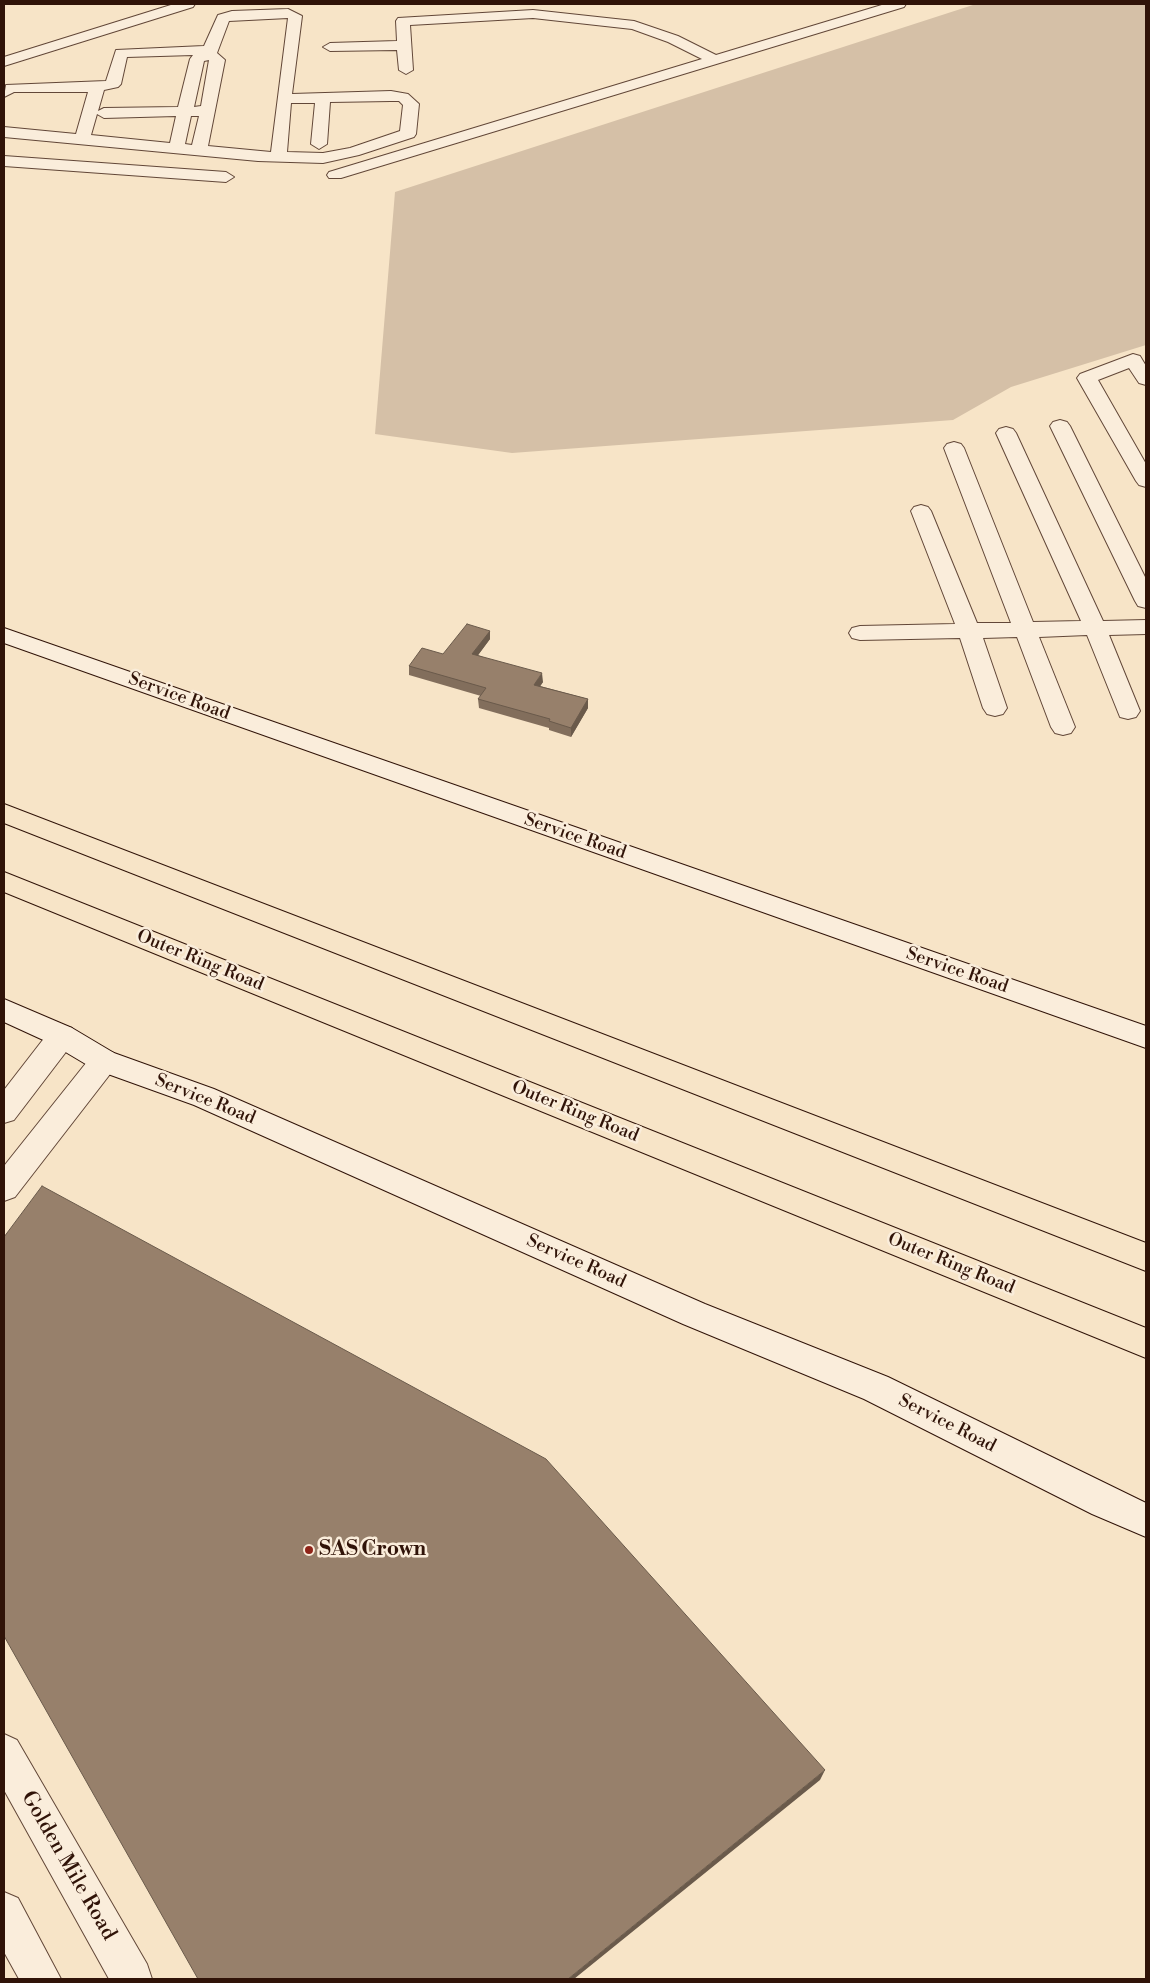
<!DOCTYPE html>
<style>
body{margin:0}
#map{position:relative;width:1150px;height:1983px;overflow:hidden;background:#f7e4c7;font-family:"Libre Bodoni",serif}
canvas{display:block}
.frame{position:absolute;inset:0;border:5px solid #301308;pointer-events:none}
</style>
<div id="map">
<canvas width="1150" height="1983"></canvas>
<div class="frame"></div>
</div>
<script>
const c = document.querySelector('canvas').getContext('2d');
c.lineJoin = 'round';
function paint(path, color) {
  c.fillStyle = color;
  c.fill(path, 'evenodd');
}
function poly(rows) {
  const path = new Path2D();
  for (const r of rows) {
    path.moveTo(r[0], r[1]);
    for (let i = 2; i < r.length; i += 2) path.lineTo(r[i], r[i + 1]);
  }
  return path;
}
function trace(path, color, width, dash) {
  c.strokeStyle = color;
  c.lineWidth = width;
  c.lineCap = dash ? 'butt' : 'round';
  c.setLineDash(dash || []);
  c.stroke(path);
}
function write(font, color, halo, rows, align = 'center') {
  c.font = font + ' "Libre Bodoni",serif';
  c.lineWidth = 5;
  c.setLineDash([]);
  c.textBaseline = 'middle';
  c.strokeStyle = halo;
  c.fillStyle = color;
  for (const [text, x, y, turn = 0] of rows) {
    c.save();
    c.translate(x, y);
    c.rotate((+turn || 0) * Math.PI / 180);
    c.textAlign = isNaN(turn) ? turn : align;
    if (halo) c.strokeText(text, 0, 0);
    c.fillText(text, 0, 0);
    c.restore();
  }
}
paint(poly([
 [976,4,1146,4,1146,345,1011,387,953,420,512,453,375,434,395,192]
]), '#d5c0a7');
const minor = poly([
 [174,4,195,4,193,7,4,66,4,57,174,4],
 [885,4,906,4,904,7,341,178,329,178,327,175,329,172,702,59,668,42,632,29,533,18,410,25,413,70,406,74,399,70,397,50,330,51,323,47,330,43,397,41,396,21,398,18,533,10,634,21,678,36,716,55,885,4],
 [288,9,302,16,292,94,391,91,408,94,419,104,416,134,414,137,359,155,323,163,258,161,4,137,4,127,76,134,88,92,14,92,4,97,6,85,106,81,116,50,204,46,218,15,232,11,288,9],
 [288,18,271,152,208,146,225,60,217,53,229,21,288,18],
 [193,55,190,59,178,107,104,108,98,111,104,90,118,87,121,84,127,57,193,55],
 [209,60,201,106,194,107,204,61,209,60],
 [391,101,399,101,403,105,400,131,350,148,323,153,287,152,291,103,315,103,311,144,319,149,327,144,330,102,391,101],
 [97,114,104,118,176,116,170,143,91,135,97,114],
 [191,116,199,116,192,145,185,144,191,116],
 [4,156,226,172,234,177,226,182,4,166,4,156],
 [1133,354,1140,356,1146,366,1146,385,1139,383,1129,368,1098,380,1146,464,1146,487,1139,485,1136,481,1077,378,1080,374,1133,354],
 [1060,420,1067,422,1070,426,1146,579,1146,608,1138,606,1135,601,1050,426,1053,422,1060,420],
 [1006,427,1013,429,1016,433,1103,621,1146,620,1146,634,1109,635,1140,711,1136,717,1128,719,1120,717,1087,635,1039,637,1075,727,1071,733,1063,735,1055,733,1051,727,1017,637,983,638,1007,708,1003,714,995,716,987,714,983,708,960,638,860,640,852,638,849,633,852,628,860,626,955,624,911,511,914,507,921,505,928,507,931,511,977,623,1011,623,944,448,947,444,954,442,961,444,964,448,1033,622,1081,621,996,433,999,429,1006,427]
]);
const tertiary = poly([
 [62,1025,72,1028,76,1036,72,1044,14,1120,4,1123,4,1090,52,1028,62,1025],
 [104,1049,114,1053,118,1061,114,1069,15,1197,4,1201,4,1166,94,1053,104,1049],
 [4,1734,17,1740,147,1964,152,1979,109,1979,4,1790,4,1734],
 [4,1892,18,1898,61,1979,19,1979,4,1952,4,1892]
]);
const secondary = poly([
 [4,628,1146,1026,1146,1048,4,643,4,628],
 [4,999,72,1028,114,1053,214,1089,705,1304,888,1377,1146,1503,1146,1537,1092,1514,864,1399,683,1324,194,1105,94,1069,52,1044,4,1022,4,999]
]);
const motorway = poly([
 [4,804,1146,1243,1146,1271,4,823,4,804],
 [4,872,1146,1328,1146,1358,4,892,4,872]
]);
trace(minor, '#624738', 2);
trace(tertiary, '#624738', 2);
trace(secondary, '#301308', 2);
trace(motorway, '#301308', 2);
paint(minor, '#faeddb');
paint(tertiary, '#faeddb');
paint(secondary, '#faeddb');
paint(motorway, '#f7e4c7');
paint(poly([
 [490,631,490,639,478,655,543,682,540,686,588,699,588,708,571,737,549,730,549,728,479,708,478,699,481,696,409,675,409,666,443,654]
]), '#826e5c');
paint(poly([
 [490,631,490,639,473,662,472,654],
 [542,673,543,682,535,694,534,685],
 [588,699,588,708,571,737,571,728],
 [825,1770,820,1780,574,1979,568,1979]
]), '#6a5a4b');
const building = poly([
 [467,624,490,631,472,654,542,673,534,685,588,699,571,728,549,721,550,719,478,699,486,688,409,666,422,648,443,654,467,624],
 [42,1186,546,1459,825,1770,568,1979,198,1979,4,1636,4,1237,42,1186]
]);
paint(building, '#97806b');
trace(building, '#6a5a4b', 1);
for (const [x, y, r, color] of [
 [309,1550,5,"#8f2418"]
]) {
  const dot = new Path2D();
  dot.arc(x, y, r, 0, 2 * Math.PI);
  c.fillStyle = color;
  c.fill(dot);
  trace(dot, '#faeddb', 2);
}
write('18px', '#301308', '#faeddb', [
 ["Service Road",179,697,20],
 ["Service Road",575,837,19],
 ["Outer Ring Road",200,961,22],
 ["Service Road",957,971,19],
 ["Service Road",205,1100,22],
 ["Outer Ring Road",575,1112,22],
 ["Service Road",576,1262,24],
 ["Outer Ring Road",951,1264,22],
 ["Service Road",947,1424,27]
]);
write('bold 21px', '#301308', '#faeddb', [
 ["SAS Crown",319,1550]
], 'left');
write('21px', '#301308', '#faeddb', [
 ["Golden Mile Road",68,1866,60]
]);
</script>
